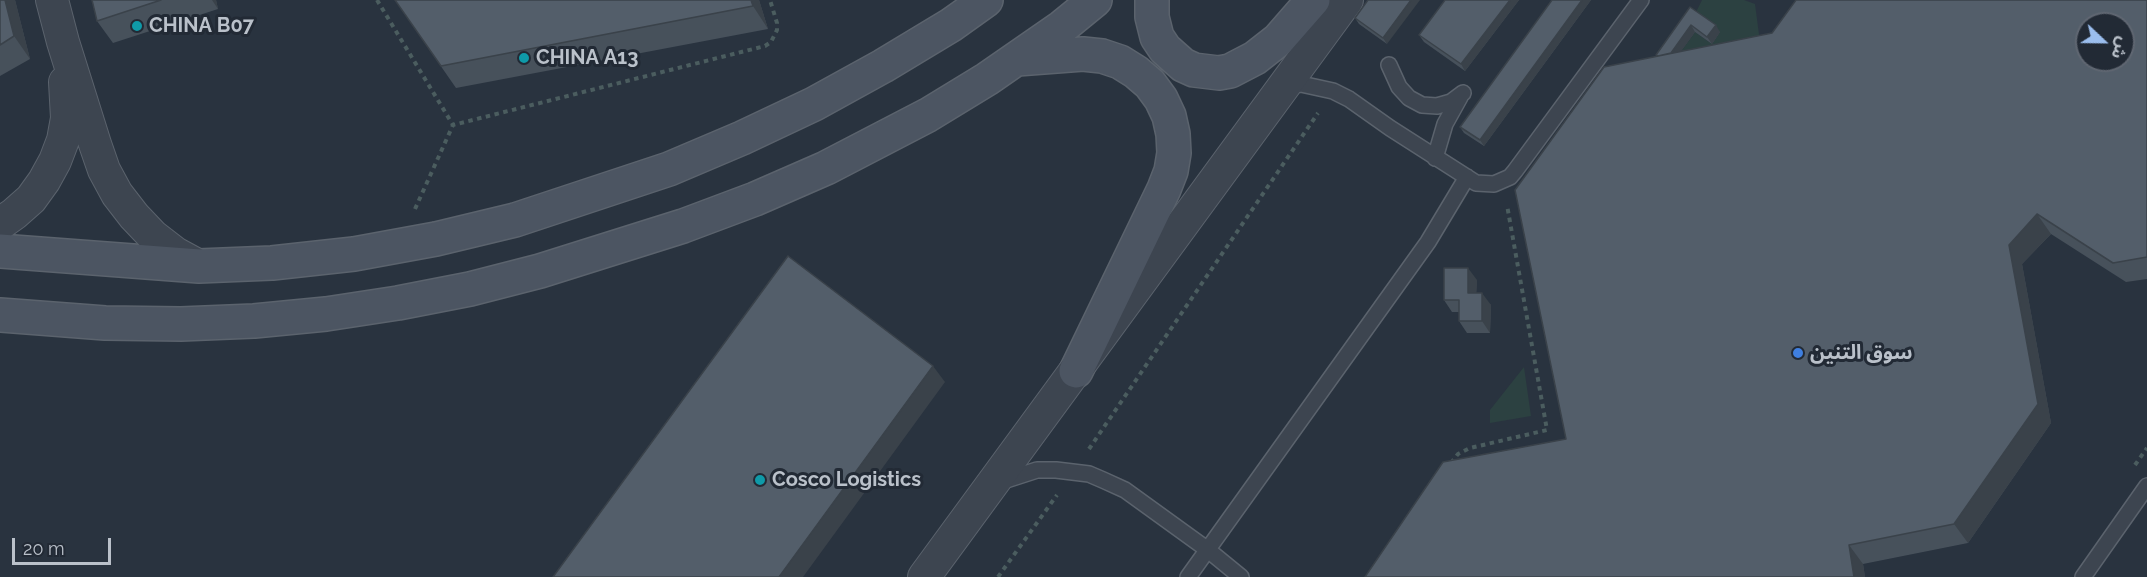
<!DOCTYPE html>
<meta charset="utf-8">
<style>
body{margin:0}
#map{position:relative;width:2147px;height:577px;overflow:hidden;background:#29333f;font-family:Raleway,"Noto Sans Arabic",sans-serif}
canvas{display:block}
.north{position:absolute;left:2075px;top:12px;width:60px;height:60px;box-sizing:border-box;background:#222a35;border:2px solid #5f6671;border-radius:50%;rotate:112deg;font-size:16px;font-weight:700;line-height:24px;text-align:center;color:#bac1ca}
.north::after{content:'';display:block;margin:auto;width:21px;height:27px;background:#9bbeee;clip-path:polygon(50% 0,100% 100%,50% 72%,0 100%)}
.scale{position:absolute;left:12px;top:538px;width:99px;height:27px;box-sizing:border-box;border:3px solid #bac1ca;border-top:0;padding-left:8px;font-size:18px;line-height:21px;white-space:nowrap;color:#bac1ca;-webkit-text-stroke:4px #222a35;paint-order:stroke}
</style>
<div id="map">
<canvas width="2147" height="577"></canvas>
<div class="north">ش</div>
<div class="scale">20 m</div>
</div>
<script>
const c = document.querySelector('canvas').getContext('2d');
c.lineJoin = 'round';
function paint(path, color) {
  c.fillStyle = color;
  c.fill(path, 'evenodd');
}
function poly(rows) {
  const path = new Path2D();
  for (const r of rows) {
    path.moveTo(r[0], r[1]);
    for (let i = 2; i < r.length; i += 2) path.lineTo(r[i], r[i + 1]);
  }
  return path;
}
function trace(path, color, width, dash) {
  c.strokeStyle = color;
  c.lineWidth = width;
  c.lineCap = dash ? 'butt' : 'round';
  c.setLineDash(dash || []);
  c.stroke(path);
}
function write(font, color, halo, rows, align = 'center') {
  c.font = font + ' Raleway,"Noto Sans Arabic",sans-serif';
  c.lineWidth = 6;
  c.setLineDash([]);
  c.textBaseline = 'middle';
  c.strokeStyle = halo;
  c.fillStyle = color;
  for (const [text, x, y, turn = 0] of rows) {
    c.save();
    c.translate(x, y);
    c.rotate((+turn || 0) * Math.PI / 180);
    c.textAlign = isNaN(turn) ? turn : align;
    if (halo) c.strokeText(text, 0, 0);
    c.fillText(text, 0, 0);
    c.restore();
  }
}
paint(poly([
 [1702,0,1744,0,1755,4,1762,57,1669,68,1695,32,1712,44,1720,32,1695,14],
 [1524,367,1531,416,1490,423,1490,410]
]), '#2c4141');
const lane = poly([
 [1389,65,1399,87,1409,98,1422,105,1437,106,1451,102,1463,93],
 [1286,85,1301,84,1333,91,1349,99,1390,128,1476,183,1494,184,1510,177,1515,171,1641,0],
 [1435,158,1445,124,1460,97],
 [1000,482,1037,470,1056,470,1089,474,1103,480,1125,490,1208,550,1241,577],
 [1188,577,1428,242,1467,177],
 [2083,577,2147,486]
]);
const street = poly([
 [52,0,63,42,95,144,104,170,117,194,134,216,153,236,175,253,199,266],
 [0,224,14,214,31,199,44,181,55,161,63,140,67,118,65,82],
 [924,577,1347,0]
]);
const secondary = poly([
 [1152,0,1152,17,1157,37,1165,49,1183,65,1194,70,1219,73,1230,71,1255,58,1278,40,1313,0],
 [1017,59,1083,54,1102,56,1120,62,1136,72,1150,84,1161,99,1169,116,1173,134,1174,153,1171,171,1164,189,1076,371],
 [0,251,199,266,272,263,354,254,436,239,515,220,669,169,742,138,814,104,883,66,951,25,986,0],
 [0,315,105,323,181,324,254,321,326,314,398,303,470,289,540,271,683,226,755,199,826,168,928,115,987,79,1062,27,1095,0]
]);
trace(lane, '#5b636d', 18);
trace(street, '#5b636d', 34);
trace(secondary, '#5b636d', 36);
trace(poly([
 [377,0,453,125],
 [415,209,453,125,765,46,771,42,777,30,777,23,770,0],
 [1089,449,1318,113],
 [1451,463,1458,454,1470,448,1547,430,1507,205],
 [2135,465,2147,448],
 [998,577,1057,495]
]), '#4b5d5f', 4, [4.5, 4.5]);
trace(lane, '#3d4550', 15);
trace(street, '#3d4550', 32);
trace(secondary, '#4c5562', 33);
paint(poly([
 [0,0,15,0,30,59,0,76],
 [92,0,216,0,218,9,113,43,97,21],
 [395,0,759,0,768,29,456,88],
 [1368,0,1387,44,1359,24,1355,18],
 [1445,0,1519,0,1465,71,1424,42,1419,35],
 [1552,0,1591,0,1484,146,1464,133,1460,127],
 [2147,0,2147,279,2126,282,2051,234,2022,264,2051,423,1968,543,1863,564,1865,577,1365,577,1566,439,1657,56,1690,7,1720,32,1712,44,1695,32,1681,51],
 [1477,280,1476,293,1491,305,1490,333,1467,333,1459,321,1459,312,1452,312,1444,300]
]), '#47515b');
paint(poly([
 [5,0,15,0,30,59,14,36],
 [212,0,216,0,218,9],
 [751,0,759,0,768,29,753,6],
 [1411,0,1420,0,1387,44,1383,38],
 [1510,0,1519,0,1465,71,1461,64],
 [1582,0,1591,0,1484,146,1480,140],
 [1691,25,1695,32,1669,68,1665,62],
 [1716,25,1720,32,1712,44,1707,37],
 [2037,214,2051,234,2022,264,2051,423,1968,543,1954,524,2009,245],
 [1468,268,1477,280,1476,305,1468,293],
 [1482,293,1491,305,1490,333,1482,321],
 [933,366,945,382,803,577,779,577],
 [1849,545,1863,564,1865,577,1854,577]
]), '#3a424a');
const building = poly([
 [0,0,5,0,14,36,0,45,0,0],
 [92,0,161,0,97,21,92,0],
 [395,0,751,0,753,6,441,66,395,0],
 [1368,0,1411,0,1383,38,1355,18,1368,0],
 [1445,0,1510,0,1461,64,1419,35,1445,0],
 [1552,0,1582,0,1480,140,1460,127,1552,0],
 [1796,0,2147,0,2147,257,2113,263,2037,214,2009,245,2038,404,1954,524,1849,545,1854,577,1365,577,1443,462,1566,439,1515,190,1604,67,1772,33,1796,0],
 [2087,24,2123,24,2123,60,2087,60,2087,24],
 [1690,7,1716,25,1707,37,1691,25,1671,53,1658,56,1656,55,1690,7],
 [788,256,933,366,779,577,553,577,788,256],
 [1444,268,1468,268,1468,293,1482,293,1482,321,1459,321,1459,300,1444,300,1444,268]
]);
paint(building, '#535e6a');
trace(building, '#3a424a', 1.5);
for (const [x, y, r, color] of [
 [137,26,6,"#0f9aa8"],
 [524,58,6,"#0f9aa8"],
 [1798,353,6,"#3f7fe0"],
 [760,480,6,"#0f9aa8"]
]) {
  const dot = new Path2D();
  dot.arc(x, y, r, 0, 2 * Math.PI);
  c.fillStyle = color;
  c.fill(dot);
  trace(dot, '#222a35', 2);
}
write('bold 20px', '#bac1ca', '#222a35', [
 ["CHINA B07",149,26],
 ["CHINA A13",536,58],
 ["سوق التنين",1810,353],
 ["Cosco Logistics",772,480]
], 'left');
</script>
